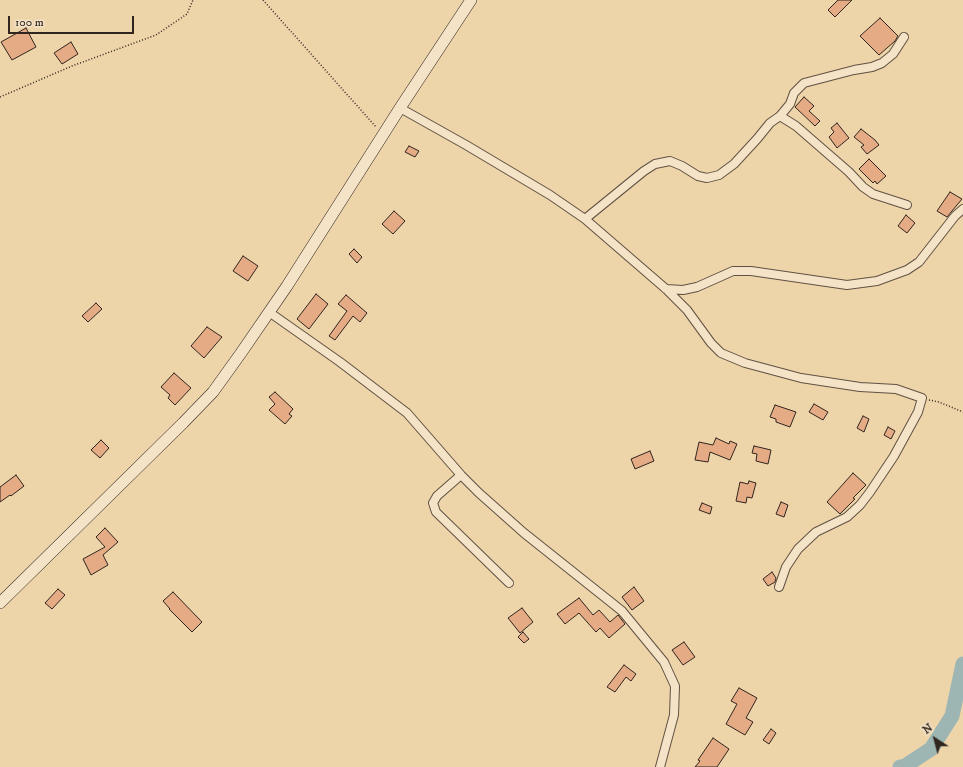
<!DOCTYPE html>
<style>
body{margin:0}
#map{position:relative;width:963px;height:767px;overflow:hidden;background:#eed4a9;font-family:"IM FELL DW Pica",serif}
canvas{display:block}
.north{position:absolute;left:915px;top:719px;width:40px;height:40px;-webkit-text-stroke:3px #f4e3c7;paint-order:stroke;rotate:324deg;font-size:11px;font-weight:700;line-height:16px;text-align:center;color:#30251f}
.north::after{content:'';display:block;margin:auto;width:14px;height:18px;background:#30251f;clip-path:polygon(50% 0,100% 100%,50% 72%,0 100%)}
.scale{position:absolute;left:8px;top:16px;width:126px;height:18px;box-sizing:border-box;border:2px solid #30251f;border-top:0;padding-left:5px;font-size:12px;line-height:14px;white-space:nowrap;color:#30251f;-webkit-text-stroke:3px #f4e3c7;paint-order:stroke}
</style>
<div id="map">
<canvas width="963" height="767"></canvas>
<div class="north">N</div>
<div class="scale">100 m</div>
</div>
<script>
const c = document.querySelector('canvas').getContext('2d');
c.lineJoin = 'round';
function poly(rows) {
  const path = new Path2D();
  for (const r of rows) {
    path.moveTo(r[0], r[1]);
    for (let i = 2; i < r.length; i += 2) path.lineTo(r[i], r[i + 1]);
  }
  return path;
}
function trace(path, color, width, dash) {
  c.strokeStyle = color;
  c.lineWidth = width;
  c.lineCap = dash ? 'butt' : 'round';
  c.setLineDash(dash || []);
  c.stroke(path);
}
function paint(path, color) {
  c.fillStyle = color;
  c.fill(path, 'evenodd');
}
trace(poly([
 [900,767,905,766,931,749,952,716,963,664]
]), '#9db6b3', 15);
const building = poly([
 [838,0,852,0,835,17,828,10,838,0],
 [880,18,898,36,895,41,879,55,860,36,880,18],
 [26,28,36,47,12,60,1,42,26,28],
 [71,42,78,54,62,64,54,53,71,42],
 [804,97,814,106,809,111,820,121,815,126,795,107,804,97],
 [837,123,849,138,837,148,829,137,834,132,831,128,837,123],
 [861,129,875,140,879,145,867,154,861,147,864,145,854,137,861,129],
 [409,146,419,151,415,157,405,152,409,146],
 [869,159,886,176,877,184,875,181,873,183,859,169,869,159],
 [950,192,962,199,947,217,937,211,950,192],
 [394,211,405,221,393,234,382,224,394,211],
 [906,215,915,223,907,233,898,226,906,215],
 [354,249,362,257,357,263,349,254,354,249],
 [243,256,258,266,248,281,233,271,243,256],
 [316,294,328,304,309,329,297,319,316,294],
 [346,295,367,313,360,322,353,316,335,340,329,336,347,311,338,304,346,295],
 [96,303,102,309,88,322,82,316,96,303],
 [207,327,222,337,204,358,191,346,207,327],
 [174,373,191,388,175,405,168,398,170,395,161,387,174,373],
 [275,392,293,409,289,414,292,416,285,424,269,410,275,404,269,397,275,392],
 [814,404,828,412,823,420,809,412,814,404],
 [775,405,796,412,790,427,776,422,776,419,770,417,775,405],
 [863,416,869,419,864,432,857,428,863,416],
 [888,427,895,431,891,439,884,435,888,427],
 [716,438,729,444,730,441,737,444,730,460,710,452,708,462,695,460,699,442,713,445,716,438],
 [101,440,109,448,100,458,91,450,101,440],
 [754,446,771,450,768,464,756,461,757,454,752,453,754,446],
 [650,451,654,461,635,469,631,459,650,451],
 [853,473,866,485,853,498,855,499,840,514,827,502,853,473],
 [16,475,24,486,11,496,10,495,0,502,0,487,16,475],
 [749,481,756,483,752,498,747,497,746,503,736,501,740,482,748,484,749,481],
 [781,502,788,505,784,517,776,514,781,502],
 [702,503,712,507,710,514,699,510,702,503],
 [105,528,118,542,103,555,108,565,91,575,83,559,105,547,96,537,105,528],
 [772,572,776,578,775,582,768,586,763,579,772,572],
 [634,587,644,601,632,610,622,597,634,587],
 [58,589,65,595,52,609,45,603,58,589],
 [173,592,202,622,192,632,169,609,170,609,163,601,173,592],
 [579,598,593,615,599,610,610,622,618,615,625,624,609,638,600,628,596,632,579,613,565,624,557,614,579,598],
 [522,608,533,622,520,633,508,618,522,608],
 [523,632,529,639,524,643,518,637,523,632],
 [684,642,695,657,683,665,672,650,684,642],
 [624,665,636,674,631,681,626,677,615,692,607,687,624,665],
 [739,688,757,698,746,718,753,722,745,735,726,724,737,704,731,701,739,688],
 [771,729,776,733,769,744,763,740,771,729],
 [713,738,729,749,717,767,695,767,700,761,698,760,713,738]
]);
paint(building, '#e4ab84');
trace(building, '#30251f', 1);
const street = poly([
 [400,108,466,145,550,195,585,219,666,289,687,310,711,343,721,353,745,363,801,378,860,387,896,389,922,398,918,412,894,456,870,492,860,505,847,517,816,532,798,549,786,567,779,587],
 [780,116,796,126,849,172,863,187,873,194,907,205],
 [585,219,644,171,655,164,670,161,682,166,698,176,707,178,719,175,734,164,757,139,770,123,780,116,790,104,794,93,804,83,854,70,872,67,882,63,893,54,904,37],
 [666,289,683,290,697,287,733,271,751,271,847,285,877,281,907,270,919,262,955,216,963,209],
 [269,312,340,362,407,413,461,475,479,493,524,533,622,611,664,662,675,686,674,715,660,767],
 [461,475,437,496,433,503,436,512,509,583]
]);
const secondary = poly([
 [0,603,183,423,213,392,241,353,287,286,400,108,471,0]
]);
trace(street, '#605142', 10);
trace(secondary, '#30251f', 12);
trace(poly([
 [263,0,376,127],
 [0,97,72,66,156,35,187,14,193,0],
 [929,400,939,402,963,412]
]), '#30251f', 1.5, [1, 2]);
trace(street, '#f4e3c7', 8);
trace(secondary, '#f4e3c7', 11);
</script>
